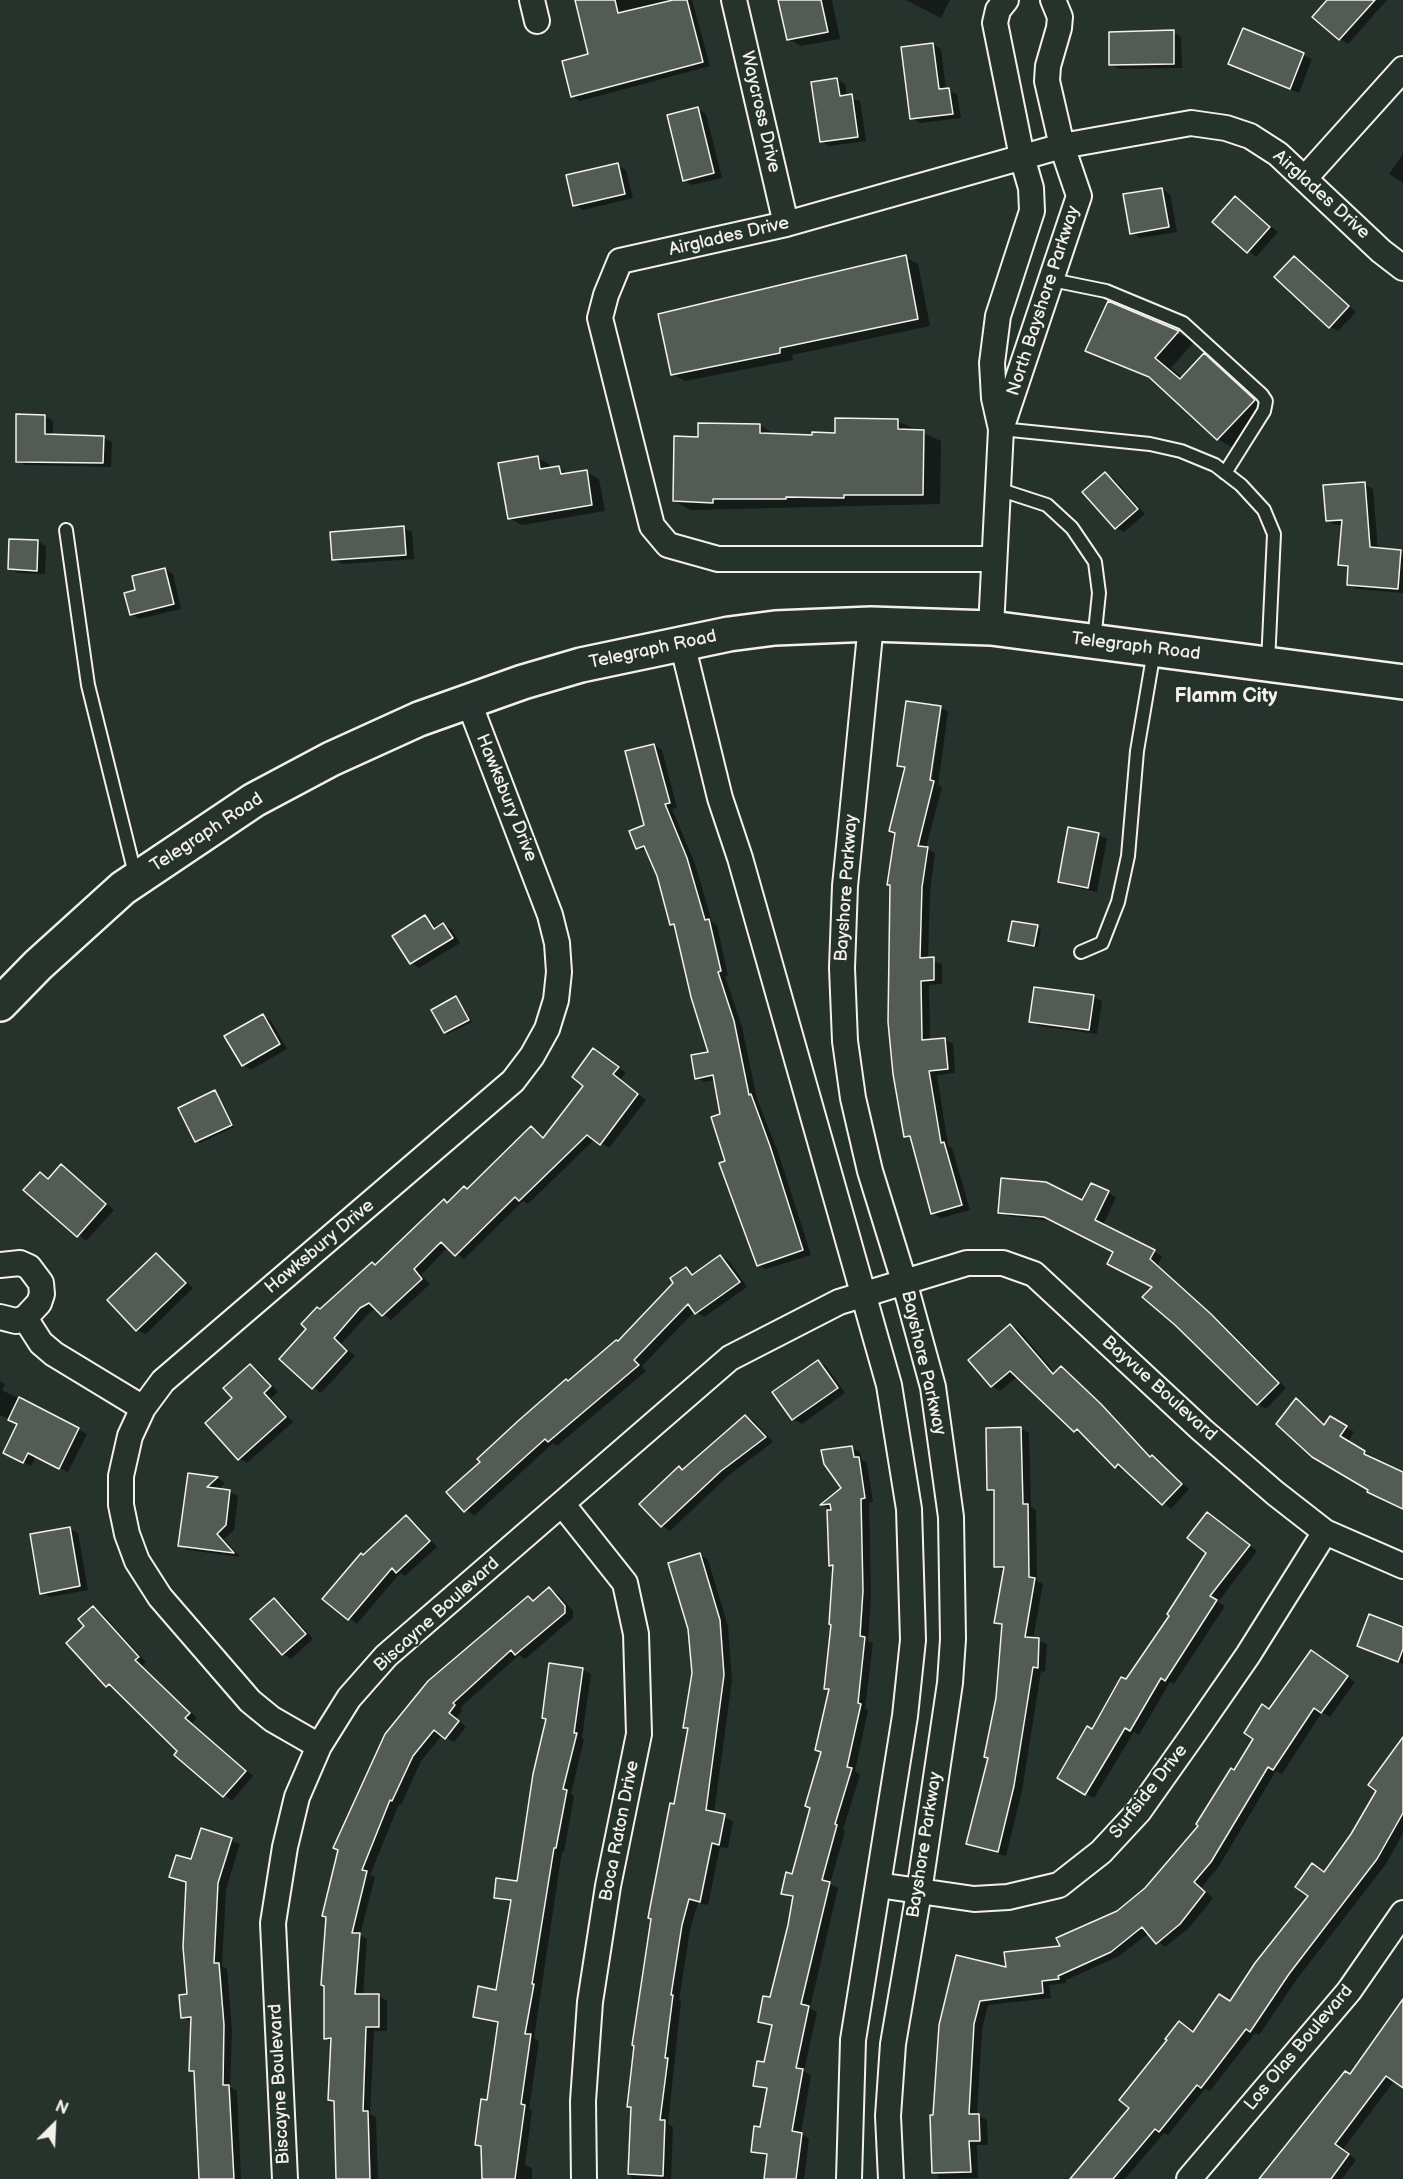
<!DOCTYPE html>
<style>
body{margin:0}
#map{position:relative;width:1403px;height:2179px;overflow:hidden;background:#26332d;font-family:"Balsamiq Sans",sans-serif}
canvas{display:block}
.north{position:absolute;left:24px;top:2095px;width:60px;height:60px;-webkit-text-stroke:4px #26332d;paint-order:stroke;rotate:24deg;font-size:16px;font-weight:700;line-height:24px;text-align:center;color:#f4f1e8}
.north::after{content:'';display:block;margin:auto;width:21px;height:27px;background:#f4f1e8;clip-path:polygon(50% 0,100% 100%,50% 72%,0 100%)}
</style>
<div id="map">
<canvas width="1403" height="2179"></canvas>
<div class="north">N</div>
</div>
<script>
const c = document.querySelector('canvas').getContext('2d');
c.lineJoin = 'round';
function paint(path, color) {
  c.fillStyle = color;
  c.fill(path, 'evenodd');
}
function poly(rows) {
  const path = new Path2D();
  for (const r of rows) {
    path.moveTo(r[0], r[1]);
    for (let i = 2; i < r.length; i += 2) path.lineTo(r[i], r[i + 1]);
  }
  return path;
}
function trace(path, color, width, dash) {
  c.strokeStyle = color;
  c.lineWidth = width;
  c.lineCap = dash ? 'butt' : 'round';
  c.setLineDash(dash || []);
  c.stroke(path);
}
function write(font, color, halo, rows, align = 'center') {
  c.font = font + ' "Balsamiq Sans",sans-serif';
  c.lineWidth = 4.5;
  c.setLineDash([]);
  c.textBaseline = 'middle';
  c.strokeStyle = halo;
  c.fillStyle = color;
  for (const [text, x, y, turn = 0] of rows) {
    c.save();
    c.translate(x, y);
    c.rotate((+turn || 0) * Math.PI / 180);
    c.textAlign = isNaN(turn) ? turn : align;
    if (halo) c.strokeText(text, 0, 0);
    c.fillText(text, 0, 0);
    c.restore();
  }
}
paint(poly([
 [577,0,692,0,710,66,580,101,572,96,590,56],
 [780,0,832,0,840,39,801,46,788,39],
 [906,0,950,0,941,18],
 [1329,0,1387,0,1348,44,1340,39],
 [1244,30,1312,59,1299,93,1230,64],
 [1173,32,1181,37,1182,68,1119,69,1111,64],
 [933,44,941,49,946,90,957,94,961,118,920,123,911,118],
 [837,79,845,84,847,97,860,101,866,141,829,146,821,141],
 [698,109,706,114,722,178,692,185,684,180],
 [1403,154,1403,183,1389,174],
 [617,165,626,170,633,198,583,210,575,205],
 [1162,189,1170,194,1177,232,1140,238,1132,233],
 [1235,198,1278,232,1256,257,1214,222],
 [905,257,918,264,930,326,792,355,793,360,685,381,672,374],
 [1295,258,1356,312,1338,331,1330,327],
 [1108,303,1195,341,1171,368,1183,378,1204,355,1221,365,1271,410,1235,449,1218,439,1156,381,1087,350],
 [45,416,53,421,53,436,104,438,112,442,111,467,25,465,17,461],
 [897,421,941,441,940,504,691,510,674,501,699,438,760,425,776,435,836,434],
 [538,458,550,465,551,469,559,468,569,474,586,472,599,479,605,511,522,525,509,518],
 [1106,474,1114,479,1145,514,1124,532,1116,528],
 [1364,484,1373,489,1378,550,1403,553,1403,593,1357,589,1349,584,1348,569,1340,565,1343,525,1335,525,1327,520],
 [403,528,412,532,414,559,342,564,333,559],
 [38,541,46,546,45,574,18,573,10,569],
 [165,569,173,574,181,609,139,619,131,614,137,591],
 [907,702,940,707,948,712,938,785,942,787,926,848,935,853,930,892,928,959,942,964,942,984,929,985,930,1041,944,1039,953,1044,955,1073,937,1075,948,1146,952,1148,970,1210,941,1218,933,1213,912,1139,906,1136,894,1074,889,1022,891,885,889,884,896,834,891,831,906,769,899,765],
 [939,708,942,708,931,788,928,787],
 [654,745,662,750,677,808,672,809,695,864,712,922,717,925,728,976,725,976,742,1027,757,1099,778,1152,811,1255,766,1269,758,1265,727,1162,715,1080,705,1082,697,1078,710,1053,677,927,671,924,658,876,648,851,637,848,646,825],
 [1098,835,1107,839,1097,892,1068,886,1060,881],
 [425,916,438,928,443,925,451,929,460,943,419,968,411,963],
 [1037,927,1041,929,1038,947,1010,940],
 [1094,997,1102,1001,1097,1034,1039,1026,1031,1021],
 [456,998,472,1022,448,1034,445,1032],
 [263,1016,271,1021,287,1049,251,1070,243,1065],
 [602,1055,626,1073,620,1080,646,1100,609,1148,595,1139,528,1204,523,1201,464,1259,448,1247,421,1275,430,1284,391,1320,376,1308,369,1313,341,1344,355,1356,321,1393,281,1359,321,1311,376,1266,444,1201,448,1204,468,1190,532,1128,545,1138,585,1085],
 [215,1092,218,1094,234,1127,200,1143,196,1141],
 [61,1166,114,1210,86,1241,25,1190,40,1174,49,1180],
 [1092,1185,1116,1197,1103,1225,1162,1256,1158,1265,1220,1321,1286,1388,1266,1409,1258,1404,1176,1323,1154,1287,1114,1252,1053,1221,1008,1216,1000,1212,1083,1202],
 [157,1255,193,1288,146,1334,137,1330,109,1300],
 [721,1256,729,1261,747,1287,704,1317,695,1311,642,1366,646,1371,557,1446,553,1443,474,1516,448,1492,568,1383,618,1343,686,1269,695,1274],
 [1010,1325,1019,1330,1056,1374,1061,1368,1069,1373,1152,1457,1189,1489,1171,1509,1126,1469,1124,1471,1116,1467,1085,1435,1075,1431,1018,1376,1000,1391,992,1386],
 [818,1361,826,1366,845,1393,802,1424,793,1419,774,1392],
 [251,1366,259,1370,278,1392,271,1398,293,1422,247,1463,239,1458,234,1399],
 [0,1381,5,1384,2,1390,87,1434,68,1472,36,1456,31,1466,13,1457,19,1424,0,1415],
 [1296,1400,1326,1425,1330,1418,1354,1432,1348,1442,1373,1457,1371,1459,1403,1474,1403,1508],
 [746,1416,754,1421,773,1442,729,1475,670,1531,662,1526,641,1504,679,1468,684,1470],
 [1021,1429,1029,1433,1031,1507,1036,1510,1037,1581,1043,1584,1033,1639,1047,1644,1045,1672,1041,1671,1022,1791,1006,1856,968,1844,989,1758,1003,1626,996,1622,1004,1571,996,1566,995,1493,988,1489],
 [852,1448,860,1452,862,1460,867,1463,873,1502,869,1503,871,1596,868,1641,873,1643,865,1708,868,1710,855,1771,860,1775,843,1830,845,1831,830,1884,838,1888,810,2008,817,2012,804,2071,811,2075,801,2133,809,2139,804,2179,765,2179,768,2157,753,2151,762,2129,768,2091,754,2085,765,2064,773,2027,759,2021,771,1999,790,1925,794,1899,783,1893,793,1876,823,1753,830,1691,826,1688,833,1625,834,1567,830,1565,833,1511,823,1505,843,1489],
 [189,1475,218,1478,225,1483,217,1490,230,1492,238,1496,234,1530,224,1539,240,1557,188,1550,180,1545],
 [406,1517,414,1522,437,1547,405,1576,400,1573,357,1624,324,1599,364,1556],
 [1216,1519,1257,1551,1218,1602,1225,1606,1174,1684,1170,1682,1139,1735,1134,1732,1094,1798,1059,1778,1171,1616,1208,1553],
 [69,1528,78,1533,88,1590,50,1597,42,1593],
 [700,1555,708,1560,728,1626,732,1680,714,1813,733,1821,728,1848,720,1847,708,1905,698,1903,690,1930,679,2000,681,2001,668,2124,673,2127,671,2179,632,2179,630,2173,632,2108,629,2106,689,1729,685,1727,693,1673],
 [549,1589,557,1593,573,1611,573,1618,525,1659,519,1655,460,1708,462,1711,456,1718,466,1727,454,1742,442,1735,421,1761,401,1805,399,1804,370,1875,375,1877,360,1935,367,1939,363,1996,379,1996,387,2001,387,2031,374,2031,370,2114,376,2117,378,2179,337,2179,335,2103,330,2100,333,2042,325,2038,327,1918,323,1916,339,1850,528,1597,534,1601],
 [274,1600,282,1604,313,1639,291,1659,283,1654],
 [93,1608,101,1612,146,1662,142,1666,197,1718,192,1723,253,1776,232,1801,176,1755,180,1751,116,1689,107,1686,86,1626],
 [1403,1628,1403,1664,1359,1645],
 [1320,1657,1355,1682,1330,1717,1322,1712,1282,1774,1276,1771,1219,1866,1201,1888,1213,1898,1189,1928,1165,1947,1149,1933,1119,1956,1066,1980,1066,1983,1049,1985,1051,1998,988,2005,982,2029,977,2115,987,2120,988,2145,977,2145,978,2178,938,2179,938,2175,934,2172,940,2025,1007,1969,1062,1947,1117,1912,1146,1889,1201,1825,1270,1710],
 [582,1669,591,1674,582,1738,584,1739,571,1794,574,1796,564,1852,562,1851,534,2038,539,2041,529,2109,532,2111,525,2165,532,2168,532,2179,484,2179,483,2148,477,2145,488,2102,499,2024,474,2016,498,1991,513,1903,495,1897,518,1883],
 [1403,1753,1403,1833,1386,1864,1297,1979,1259,2035,1255,2033,1210,2091,1205,2089,1168,2135,1164,2133,1125,2179,1072,2179,1131,2108,1179,2023,1195,2033,1230,2003,1353,1835],
 [202,1830,240,1844,226,1889,222,1966,227,1969,232,2030,230,2087,237,2091,241,2179,201,2179,196,2073,191,2070,192,2022,182,2017,189,1996,188,1884,171,1876,192,1861],
 [1403,2004,1403,2085,1395,2080,1343,2149,1356,2160,1342,2179,1331,2179,1320,2170,1310,2179,1259,2179,1304,2122,1350,2076]
]), '#0007');
const building = poly([
 [575,0,615,0,618,13,673,0,687,0,703,62,571,97,562,61,588,54,575,0],
 [778,0,821,0,828,32,787,40,778,0],
 [1327,0,1375,0,1339,40,1312,17,1327,0],
 [1243,28,1304,53,1290,89,1228,64,1243,28],
 [1174,30,1174,64,1109,65,1109,32,1174,30],
 [933,43,939,89,949,88,953,114,910,119,901,47,933,43],
 [837,78,840,96,852,94,858,137,820,142,811,82,837,78],
 [698,107,714,173,683,181,667,115,698,107],
 [618,163,625,194,573,206,566,175,618,163],
 [1162,188,1169,227,1130,234,1123,194,1162,188],
 [1235,196,1270,227,1247,253,1212,222,1235,196],
 [906,255,918,319,780,348,780,353,671,375,658,314,906,255],
 [1294,256,1349,306,1329,328,1274,277,1294,256],
 [1108,301,1179,331,1155,358,1180,379,1204,353,1255,400,1217,440,1149,377,1085,351,1108,301],
 [16,414,45,415,45,434,104,436,103,463,16,462,16,414],
 [835,418,898,419,898,429,924,430,923,495,844,495,844,498,786,497,786,499,713,499,713,503,673,501,674,436,698,437,698,423,760,424,760,433,812,435,812,432,835,433,835,418],
 [538,456,540,469,559,466,561,474,587,470,592,505,508,519,498,463,538,456],
 [1105,472,1138,509,1115,529,1082,492,1105,472],
 [1365,482,1370,547,1401,550,1398,589,1347,585,1348,566,1338,565,1342,520,1326,521,1323,485,1365,482],
 [404,526,406,555,332,560,330,532,404,526],
 [9,539,38,540,37,571,8,569,9,539],
 [165,568,174,604,130,615,124,593,135,590,132,576,165,568],
 [906,701,941,706,930,780,934,781,918,846,928,847,922,887,920,958,934,957,934,980,921,981,922,1040,945,1038,948,1069,929,1071,941,1143,944,1142,962,1205,931,1214,910,1136,904,1137,893,1074,888,1022,890,885,887,885,895,833,889,831,905,767,897,766,906,701],
 [654,744,670,803,665,804,687,858,705,920,709,919,721,971,718,972,734,1021,749,1095,751,1094,770,1146,803,1250,757,1266,719,1163,725,1161,711,1117,720,1114,713,1075,695,1079,691,1055,708,1052,691,997,674,924,670,925,657,876,644,846,636,849,629,831,644,825,625,751,654,744],
 [1068,827,1099,833,1088,888,1058,882,1068,827],
 [425,915,434,929,443,923,453,938,410,964,392,936,425,915],
 [1012,921,1038,925,1034,946,1008,941,1012,921],
 [1034,987,1094,995,1089,1030,1029,1022,1034,987],
 [456,996,469,1020,444,1033,431,1010,456,996],
 [263,1014,280,1044,242,1066,224,1036,263,1014],
 [593,1048,619,1067,613,1074,638,1094,600,1145,587,1135,519,1201,515,1197,455,1256,441,1242,414,1269,422,1279,382,1316,369,1303,360,1308,334,1338,347,1351,312,1389,279,1359,306,1329,301,1324,317,1307,320,1309,372,1262,375,1265,444,1199,447,1203,464,1186,467,1189,531,1126,543,1138,583,1086,572,1077,593,1048],
 [215,1090,232,1125,195,1142,178,1108,215,1090],
 [61,1164,106,1204,77,1237,23,1190,40,1172,48,1179,61,1164],
 [1001,1178,1046,1182,1082,1200,1091,1183,1109,1191,1095,1220,1155,1250,1150,1259,1211,1314,1279,1383,1257,1405,1175,1325,1142,1297,1152,1287,1107,1264,1113,1252,1044,1217,998,1213,1001,1178],
 [156,1253,186,1283,136,1331,107,1300,156,1253],
 [720,1255,740,1282,695,1314,688,1304,634,1360,639,1365,548,1442,545,1439,464,1512,446,1492,480,1462,477,1459,518,1421,566,1379,568,1381,616,1340,618,1341,673,1283,670,1278,686,1267,692,1275,720,1255],
 [1010,1324,1053,1374,1061,1366,1101,1404,1150,1457,1152,1455,1182,1484,1162,1505,1118,1464,1115,1468,1077,1429,1074,1432,1010,1371,991,1387,968,1360,1010,1324],
 [818,1360,838,1388,792,1420,772,1392,818,1360],
 [250,1364,271,1386,264,1393,286,1417,238,1460,205,1423,232,1398,223,1388,250,1364],
 [19,1397,79,1428,59,1469,28,1453,23,1463,3,1453,17,1424,8,1420,19,1397],
 [1296,1398,1324,1425,1330,1416,1347,1426,1340,1436,1365,1451,1364,1454,1403,1472,1403,1509,1367,1492,1368,1490,1312,1457,1276,1424,1296,1398],
 [745,1415,766,1437,721,1471,661,1527,639,1504,679,1466,682,1470,745,1415],
 [1021,1427,1023,1504,1028,1504,1029,1577,1035,1578,1025,1637,1039,1638,1038,1668,1033,1667,1014,1786,998,1852,966,1844,988,1758,984,1757,996,1698,1002,1624,994,1623,1004,1567,994,1567,994,1490,987,1490,986,1428,1021,1427],
 [852,1446,854,1457,859,1457,865,1498,861,1499,863,1591,860,1636,865,1637,858,1703,861,1704,847,1767,852,1768,835,1824,837,1825,822,1880,830,1882,801,2004,809,2006,796,2068,803,2069,792,2131,802,2133,796,2179,764,2179,767,2154,751,2152,754,2126,760,2127,767,2088,753,2086,757,2061,764,2062,772,2025,758,2022,763,1996,770,1997,788,1925,793,1896,781,1894,786,1872,792,1874,810,1808,805,1806,821,1752,815,1750,829,1689,824,1689,831,1625,829,1624,833,1565,829,1566,827,1510,831,1510,830,1504,820,1505,841,1488,824,1464,821,1450,852,1446],
 [188,1473,218,1477,207,1487,230,1490,226,1525,217,1534,234,1553,178,1546,188,1473],
 [1207,1512,1250,1545,1210,1596,1217,1600,1165,1681,1161,1678,1130,1731,1125,1728,1085,1795,1057,1778,1087,1726,1092,1729,1121,1677,1126,1679,1169,1616,1167,1614,1206,1553,1187,1538,1207,1512],
 [406,1515,430,1541,396,1573,392,1568,348,1620,322,1599,361,1553,363,1555,406,1515],
 [70,1527,80,1586,40,1594,30,1534,70,1527],
 [700,1553,720,1620,724,1675,706,1810,725,1814,719,1845,712,1843,700,1902,689,1899,682,1925,671,1995,673,1995,665,2058,668,2058,660,2120,665,2120,663,2176,628,2174,631,2107,627,2107,634,2046,632,2045,651,1919,648,1918,670,1803,674,1804,688,1728,683,1728,692,1673,688,1629,668,1563,700,1553],
 [549,1587,565,1606,565,1613,515,1655,511,1650,453,1703,455,1705,449,1713,459,1721,445,1739,434,1730,413,1756,392,1801,390,1800,362,1870,367,1871,352,1933,360,1933,355,1994,379,1994,379,2027,366,2027,363,2111,368,2111,370,2179,336,2179,334,2101,328,2100,331,2038,324,2039,324,1986,321,1985,326,1917,322,1916,338,1850,333,1848,385,1734,428,1681,528,1596,533,1601,549,1587],
 [274,1598,306,1634,282,1655,250,1619,274,1598],
 [93,1606,139,1657,135,1660,190,1713,185,1718,246,1771,223,1797,174,1755,177,1751,109,1684,106,1687,66,1643,84,1626,78,1619,93,1606],
 [1369,1614,1403,1627,1403,1649,1398,1662,1357,1646,1369,1614],
 [1311,1650,1348,1676,1321,1713,1314,1708,1273,1770,1268,1767,1211,1862,1194,1882,1205,1892,1180,1924,1156,1944,1142,1927,1111,1952,1058,1976,1059,1979,1042,1981,1043,1993,980,2001,974,2024,969,2114,979,2114,980,2141,969,2141,971,2172,932,2173,930,2115,933,2115,939,2025,956,1955,1006,1967,1004,1952,1060,1946,1056,1938,1117,1911,1145,1888,1198,1826,1196,1824,1231,1768,1234,1770,1253,1739,1244,1733,1262,1704,1269,1709,1311,1650],
 [549,1663,583,1668,574,1733,577,1733,563,1789,567,1790,556,1848,554,1848,532,1984,534,1984,525,2034,531,2034,521,2104,525,2105,515,2179,482,2179,481,2146,475,2145,481,2099,487,2100,498,2022,473,2017,478,1986,496,1990,511,1900,494,1898,496,1878,517,1881,533,1774,546,1719,542,1718,549,1663],
 [1403,1737,1403,1813,1377,1859,1289,1974,1250,2032,1246,2029,1201,2088,1197,2085,1159,2132,1155,2129,1113,2179,1070,2179,1129,2108,1119,2100,1167,2040,1165,2039,1179,2021,1193,2032,1219,1994,1230,2001,1255,1963,1308,1896,1295,1887,1312,1863,1324,1872,1351,1834,1376,1791,1368,1785,1403,1737],
 [201,1828,232,1838,218,1883,214,1963,219,1963,224,2025,223,2085,229,2085,234,2179,199,2179,194,2071,189,2071,191,2017,181,2018,179,1995,187,1994,183,1947,186,1882,169,1877,176,1855,191,1859,201,1828],
 [1403,1999,1403,2088,1386,2076,1335,2144,1349,2154,1331,2179,1259,2179,1345,2071,1350,2074,1403,1999]
]);
paint(building, '#525c55');
trace(building, '#f4f1e8', 1.5);
const lane = poly([
 [1052,280,1106,291,1183,323,1262,395,1266,401,1264,411,1225,473],
 [1001,429,1150,444,1181,451,1215,465,1241,485,1264,510,1274,534,1268,663],
 [998,489,1047,505,1072,528,1095,562,1099,593,1094,641],
 [66,530,88,685,136,878],
 [1081,952,1102,943,1118,902,1128,856,1137,751,1154,651]
]);
const street = poly([
 [532,0,537,21],
 [734,0,786,224],
 [1305,178,1403,69],
 [1001,429,994,398,992,363,998,316,1032,211,1031,188,1022,157,995,23,998,10,1006,0],
 [994,559,718,559,668,545,652,526,600,318,606,295,620,261,786,224,1062,146,1191,123,1226,128,1250,136,1278,154,1381,251,1403,268],
 [871,624,845,886,842,968,845,1041,853,1098,870,1171,904,1281,933,1387,951,1517,953,1639,950,1683,919,1892,893,2044,888,2116,891,2179],
 [991,628,1001,429,1079,196,1062,146,1047,81,1048,66,1059,28,1060,17,1053,0],
 [682,643,720,798,740,858,889,1385,909,1509,913,1640,905,1716,853,2040,849,2179],
 [0,1265,20,1263,29,1267,41,1283,42,1294,39,1303,25,1318,16,1321,0,1317],
 [25,1318,41,1343,54,1354,143,1408],
 [563,1505,625,1583,636,1634,639,1734,608,1886,590,2002,583,2101,584,2179],
 [319,1746,272,1719,250,1701,160,1597,137,1561,127,1534,121,1505,121,1476,130,1436,143,1408,163,1381,513,1081,532,1056,547,1029,556,1000,559,972,557,943,550,915,468,700],
 [878,1885,974,1899,1008,1897,1059,1885,1101,1852,1139,1811,1192,1736,1248,1655,1325,1532],
 [285,2179,273,1923,285,1847,297,1797,319,1746,349,1698,386,1656,730,1358,839,1302,967,1263,1003,1263,1034,1274,1202,1430,1275,1493,1325,1532,1403,1566],
 [1189,2179,1349,1991,1403,1913]
]);
const primary = poly([
 [0,1004,38,965,123,888,254,800,331,759,419,719,523,682,581,665,729,634,775,628,871,624,991,628,1403,682]
]);
trace(lane, '#f4f1e8', 16);
trace(street, '#f4f1e8', 28);
trace(primary, '#f4f1e8', 38);
trace(lane, '#26332d', 12);
trace(street, '#26332d', 24);
trace(primary, '#26332d', 33);
write('18px', '#f4f1e8', '#26332d', [
 ["Waycross Drive",760,112,77],
 ["Airglades Drive",1321,195,42],
 ["Airglades Drive",729,237,-13],
 ["North Bayshore Parkway",1044,301,-72],
 ["Telegraph Road",1136,647,7],
 ["Telegraph Road",653,650,-12],
 ["Hawksbury Drive",506,798,68],
 ["Telegraph Road",207,833,-33],
 ["Bayshore Parkway",847,888,-86],
 ["Hawksbury Drive",320,1247,-40],
 ["Bayshore Parkway",923,1363,77],
 ["Bayvue Boulevard",1159,1389,42],
 ["Biscayne Boulevard",437,1615,-42],
 ["Surfside Drive",1149,1792,-52],
 ["Boca Raton Drive",620,1831,-79],
 ["Bayshore Parkway",925,1845,-81],
 ["Los Olas Boulevard",1299,2048,-50],
 ["Biscayne Boulevard",280,2084,-93]
]);
write('bold 20px', '#f4f1e8', '#26332d', [
 ["Flamm City",1226,697]
]);
</script>
